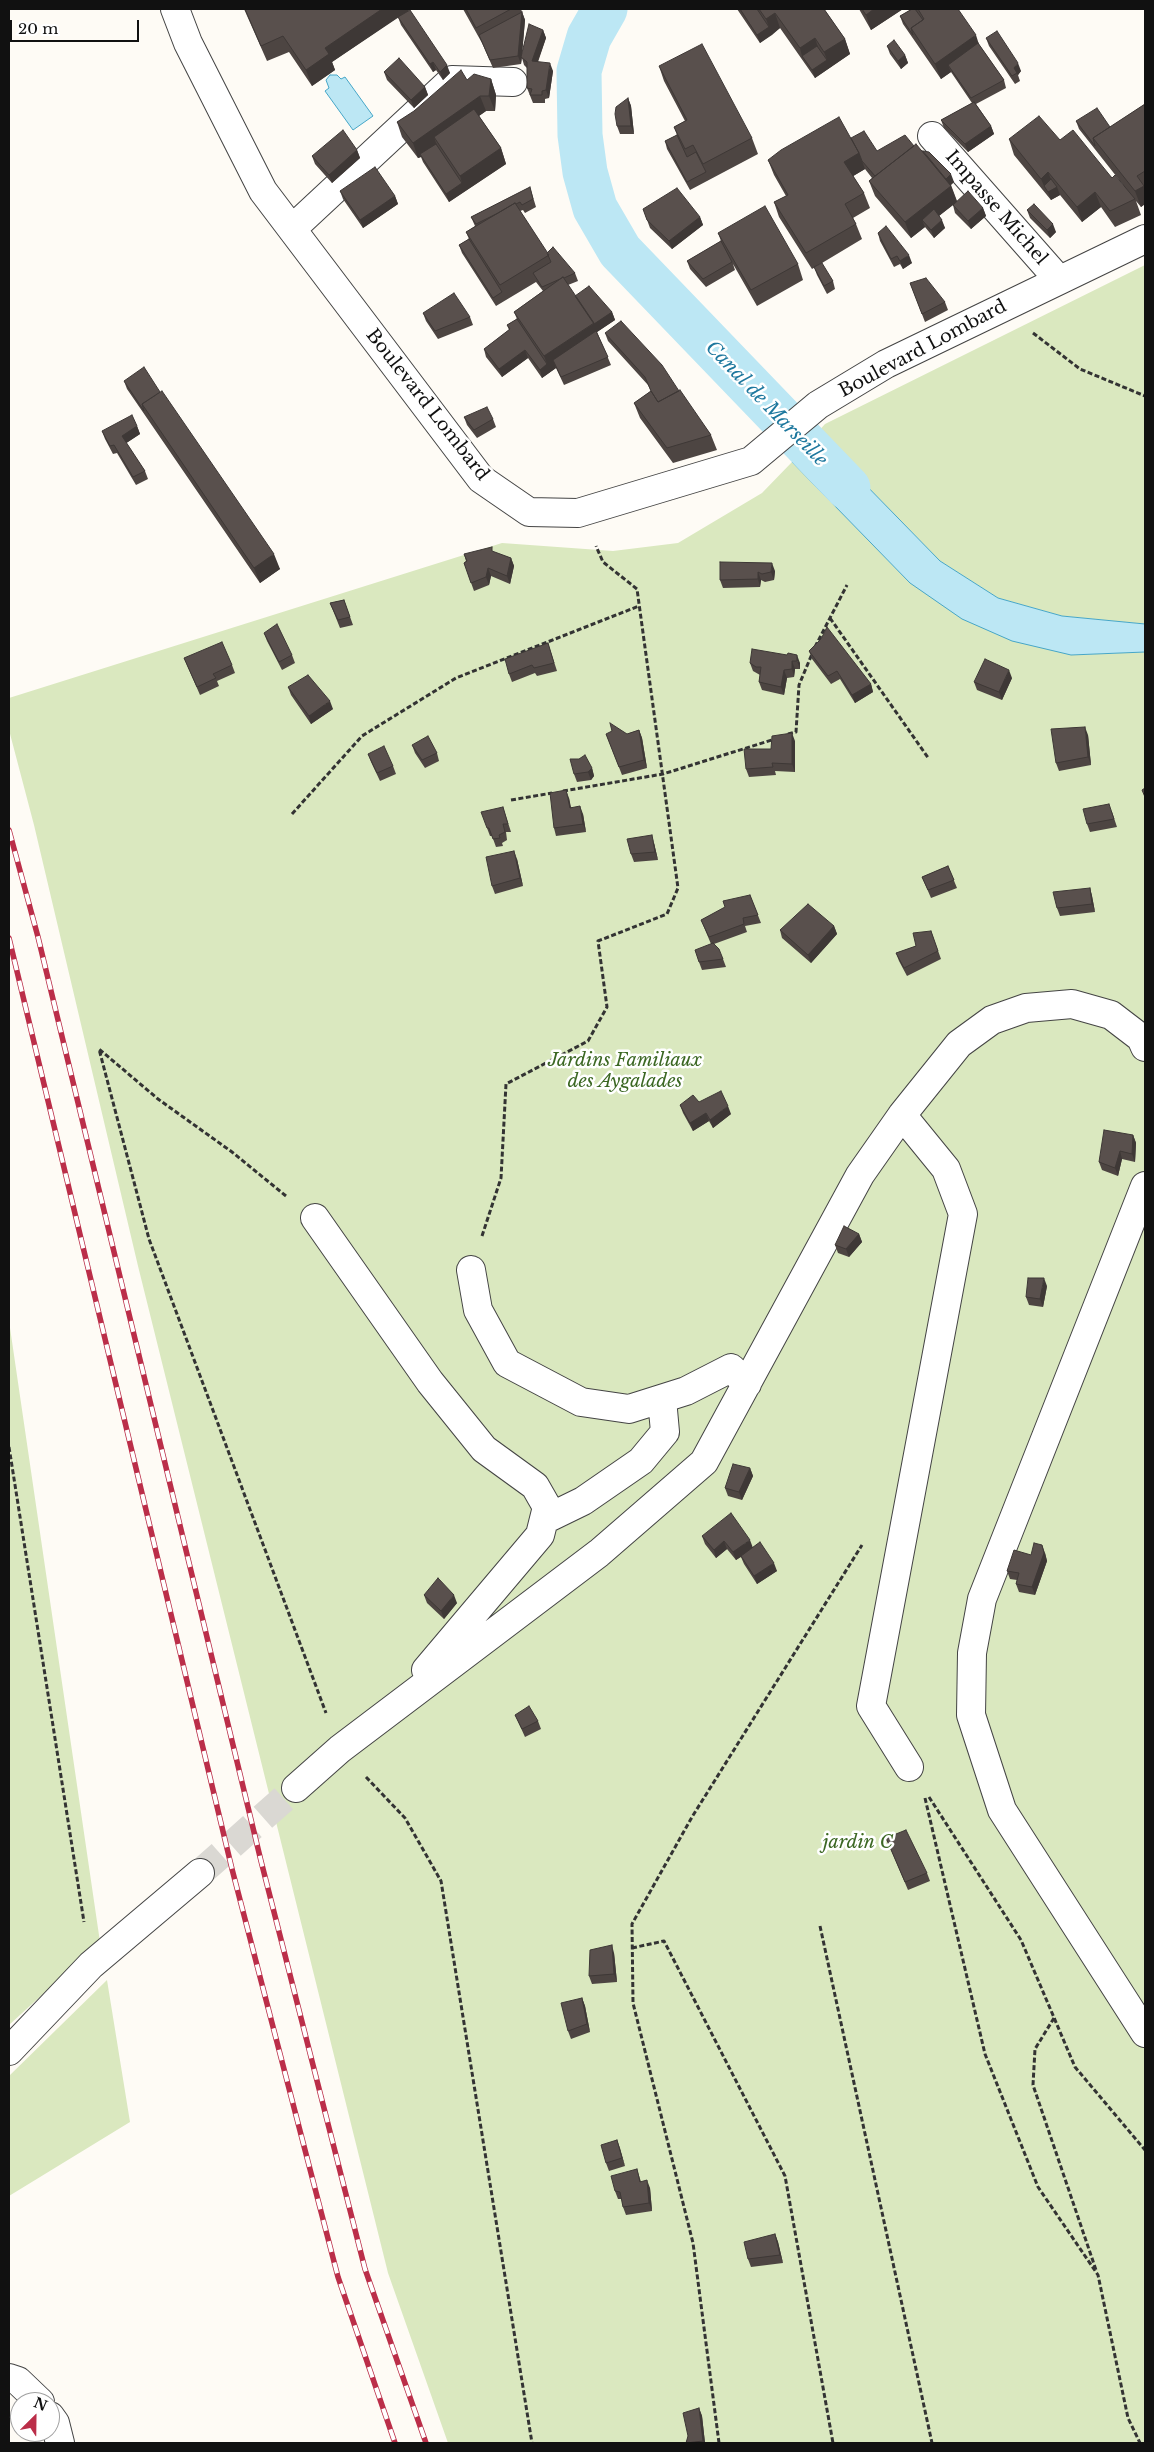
<!DOCTYPE html>
<style>
body{margin:0}
#map{position:relative;width:1154px;height:2452px;overflow:hidden;background:#fefbf5;font-family:"Libre Baskerville",serif}
canvas{display:block}
.frame{position:absolute;inset:0;border:10px solid #111;pointer-events:none}
.north{position:absolute;left:10px;top:2392px;width:50px;height:50px;box-sizing:border-box;background:#fff;border:1px solid #a0a0a0;border-radius:50%;rotate:23deg;font-size:14px;font-weight:700;line-height:20px;text-align:center;color:#111}
.north::after{content:'';display:block;margin:auto;width:18px;height:22px;background:#bb2e49;clip-path:polygon(50% 0,100% 100%,50% 72%,0 100%)}
.scale{position:absolute;left:10px;top:20px;width:129px;height:22px;box-sizing:border-box;border:2px solid #111;border-top:0;padding-left:6px;font-size:15px;line-height:18px;white-space:nowrap;color:#111;-webkit-text-stroke:4px #fff;paint-order:stroke}
</style>
<div id="map">
<canvas width="1154" height="2452"></canvas>
<div class="frame"></div>
<div class="north">N</div>
<div class="scale">20 m</div>
</div>
<script>
const c = document.querySelector('canvas').getContext('2d');
c.lineJoin = 'round';
function paint(path, color) {
  c.fillStyle = color;
  c.fill(path, 'evenodd');
}
function poly(rows) {
  const path = new Path2D();
  for (const r of rows) {
    path.moveTo(r[0], r[1]);
    for (let i = 2; i < r.length; i += 2) path.lineTo(r[i], r[i + 1]);
  }
  return path;
}
function trace(path, color, width, dash) {
  c.strokeStyle = color;
  c.lineWidth = width;
  c.lineCap = dash ? 'butt' : 'round';
  c.setLineDash(dash || []);
  c.stroke(path);
}
function write(font, color, halo, rows, align = 'center') {
  c.font = font + ' "Libre Baskerville",serif';
  c.lineWidth = 5;
  c.setLineDash([]);
  c.textBaseline = 'middle';
  c.strokeStyle = halo;
  c.fillStyle = color;
  for (const [text, x, y, turn = 0] of rows) {
    c.save();
    c.translate(x, y);
    c.rotate((+turn || 0) * Math.PI / 180);
    c.textAlign = isNaN(turn) ? turn : align;
    if (halo) c.strokeText(text, 0, 0);
    c.fillText(text, 0, 0);
    c.restore();
  }
}
paint(poly([
 [1145,265,1145,624,1062,616,998,598,940,561,816,434,825,424],
 [792,462,910,583,1071,655,1145,652,1145,2443,448,2443,388,2273,138,1266,34,825,9,730,9,698,502,543,613,551,678,543,762,493],
 [9,1321,100,1942,9,2025],
 [107,1980,130,2122,9,2196,9,2076]
]), '#dae8bf');
const water = poly([
 [330,75,337,75,341,79,345,77,373,116,353,130,325,91,329,88,326,80,330,75],
 [816,434,940,561,998,598,1062,616,1145,624,1145,652,1071,655,1012,641,962,619,910,583,792,462,816,434]
]);
paint(water, '#bce7f4');
trace(water, '#46a6c7', 1);
trace(poly([
 [605,9,589,37,579,71,580,135,585,172,595,208,620,251,848,488]
]), '#bce7f4', 45);
trace(poly([
 [200,1873,296,1788]
]), '#dad8d3', 28, [28, 14]);
const minor = poly([
 [175,9,188,43,263,191,481,479,529,512,578,513,751,461,818,405,886,364,1145,239],
 [932,136,1059,280],
 [292,229,452,80,513,82],
 [902,1115,946,1169,963,1214,871,1706,909,1767],
 [1145,1186,982,1599,972,1653,971,1715,1002,1810,1145,2033],
 [315,1218,430,1382,484,1449,535,1486,547,1507,540,1535,426,1670],
 [471,1270,478,1310,507,1363,581,1402,629,1409,686,1391,731,1368,747,1384],
 [544,1520,583,1501,641,1461,665,1432,662,1399],
 [296,1788,340,1749,599,1553,704,1462,860,1175,902,1115,959,1044,992,1020,1026,1008,1072,1004,1111,1015,1141,1038,1145,1047],
 [9,2051,91,1965,200,1873],
 [9,2378,18,2381,40,2402],
 [50,2416,55,2423,60,2443]
]);
trace(minor, '#444', 30);
trace(poly([
 [1033,333,1080,369,1145,396],
 [830,618,929,759],
 [815,647,847,585],
 [788,734,796,732,799,685,812,654],
 [563,791,663,774,775,739],
 [511,800,552,793],
 [292,814,362,736,456,678,639,606],
 [286,1196,232,1152,158,1099,99,1049,149,1239,326,1713],
 [482,1236,501,1178,506,1084,588,1041,607,1007,598,941,667,914,678,888,637,589,603,562,596,546],
 [9,1447,84,1922],
 [366,1777,405,1818,441,1881,532,2443],
 [929,1797,1021,1940,1075,2067,1145,2150],
 [925,1798,985,2054,1038,2187,1098,2275,1128,2418,1140,2443],
 [820,1926,932,2443],
 [632,1948,664,1941,785,2176,833,2443],
 [1054,2018,1035,2049,1033,2085,1096,2270],
 [719,2443,693,2243,633,2003,632,1924,692,1817,862,1545]
]), '#333', 3, [5, 2.5]);
trace(minor, '#fff', 28);
const rail = poly([
 [9,830,38,937,261,1861,365,2269,426,2443],
 [9,938,232,1869,338,2277,395,2443]
]);
trace(rail, '#bb2e49', 5.5);
trace(rail, '#fff', 4, [11]);
paint(poly([
 [244,9,408,9,450,73,443,80,436,70,433,72,401,25,398,17,332,62,335,70,312,86,289,52,267,61],
 [463,9,521,9,525,20,522,56,543,30,546,38,538,62,553,71,549,98,545,99,545,103,533,103,527,88,527,68,524,65,522,58,521,64,493,68,482,43],
 [737,9,824,9,845,39,850,54,815,78,780,28,760,43],
 [859,9,903,9,871,30],
 [912,9,958,9,978,43,1004,80,1006,88,976,104,991,126,994,134,968,152,944,128,941,120,972,103,951,72,941,79,903,24,900,16],
 [986,38,1021,71,1018,75,1020,81,1015,84,989,46],
 [887,46,905,55,908,63,901,69,890,54],
 [659,66,752,138,758,154,690,190,667,149,665,141,677,135,674,127,685,121,664,81],
 [384,72,425,87,428,95,414,108,387,80],
 [491,79,496,95,495,111,486,111,479,116,501,148,506,164,449,202,423,162,421,157,418,158,402,137,397,122,467,80],
 [628,98,631,106,634,134,620,134,617,126],
 [1145,104,1145,204,1141,207,1136,201,1141,215,1115,227,1101,207,1082,222,1060,195,1051,200,1014,155,1009,139,1060,140,1124,186,1079,129,1076,121,1110,127],
 [851,138,877,151,914,146,923,151,954,182,951,185,957,201,983,208,986,216,971,229,955,213,953,205,954,204,939,216,945,228,934,238,925,227,911,238,875,196,869,181,872,178,865,169,853,176,864,193,870,208,853,218,856,224,862,239,812,269,779,217,774,202,786,196,774,175,768,160],
 [357,150,360,158,332,183,315,164,312,156],
 [530,187,536,207,525,213,523,210,520,211,547,253,575,273,578,281,568,285,575,296,612,312,615,320,597,332,611,365,564,385,556,368,542,378,528,358,502,377,486,357,484,349,509,330,507,325,517,319,514,312,543,291,536,282,496,306,462,253,459,245,469,239,466,232,475,226,471,217],
 [340,191,395,196,398,204,363,228,343,199],
 [643,209,700,217,703,225,672,249,650,228],
 [1027,210,1056,232,1050,238,1030,218],
 [718,233,798,264,803,280,757,306,733,264,735,270,706,287,690,269,687,261,721,241],
 [878,233,912,263,903,269,900,264,894,267,880,241],
 [814,267,833,281,835,289,827,294,817,275],
 [910,283,945,302,948,310,925,322],
 [423,313,470,317,473,325,438,339,426,321],
 [605,333,679,391,711,435,717,450,673,463,640,418,634,403,651,391,648,385,608,341],
 [124,381,280,569,260,583,127,389],
 [464,417,493,419,496,427,477,438,467,425],
 [137,426,140,434,126,443,145,471,148,479,136,485,117,453,113,454,105,439,102,431],
 [493,552,511,558,514,566,510,584,491,576,489,585,474,591,464,563,466,561,464,554],
 [720,562,775,571,774,580,765,582,761,580,760,587,723,588,720,580],
 [344,600,353,625,340,628,330,603],
 [264,633,292,655,295,663,282,670,267,641],
 [548,643,557,671,537,676,535,673,512,682,509,674],
 [809,651,871,684,873,692,855,703,840,679,831,684,812,659],
 [787,655,800,663,800,669,795,669,794,677,787,678,784,695,762,690,759,682,760,675,753,671,750,663],
 [184,658,232,665,235,673,217,681,219,686,200,695],
 [1012,678,1002,700,977,690,974,682],
 [288,687,333,709,311,724,291,695],
 [639,730,642,738,647,768,622,775,606,734,627,734],
 [1088,735,1091,765,1059,771,1056,763],
 [795,741,795,772,775,771,776,775,749,777,746,769,771,749],
 [412,745,437,753,439,761,425,768,415,753],
 [368,754,393,766,396,774,380,781,371,762],
 [592,768,594,776,591,780,577,782,574,774],
 [569,798,571,807,583,814,586,832,556,836,554,828],
 [503,807,511,832,506,832,507,840,502,843,503,846,496,847,492,836,490,836,487,828],
 [1112,812,1117,827,1090,832,1087,824],
 [654,843,658,860,634,862,631,854],
 [517,859,523,886,495,894,492,886],
 [948,866,957,888,931,898,922,877],
 [1090,888,1092,896,1095,912,1060,916,1057,908],
 [750,895,761,923,745,926,747,932,714,944,723,959,726,967,702,970,699,962,711,944,701,920],
 [834,926,837,934,811,963,782,938,780,930],
 [931,931,941,959,907,976,899,961,896,953,916,946],
 [699,1102,731,1114,713,1128,709,1121,693,1131,683,1113,680,1105],
 [1133,1135,1136,1143,1135,1162,1122,1159,1118,1176,1102,1170,1099,1162],
 [859,1234,862,1242,849,1257,838,1253,835,1245],
 [1047,1286,1043,1307,1029,1305,1026,1297],
 [750,1468,753,1476,742,1500,728,1496,725,1488],
 [702,1536,752,1547,777,1571,757,1584,744,1564,741,1557,736,1560,727,1549,716,1558,705,1544],
 [1045,1553,1047,1561,1035,1595,1019,1592,1016,1584,1017,1580,1010,1579,1007,1571,1031,1555],
 [424,1595,457,1603,444,1619,427,1603],
 [515,1715,538,1721,541,1729,525,1737],
 [886,1838,927,1873,930,1881,908,1890],
 [614,1953,617,1982,592,1984,589,1976],
 [582,1998,585,2006,590,2032,571,2039,568,2031],
 [617,2140,625,2166,609,2171,606,2163],
 [637,2169,641,2182,650,2188,652,2211,626,2215,623,2207,622,2199,618,2199,615,2191],
 [775,2234,778,2242,783,2263,751,2267,748,2259],
 [699,2408,702,2416,705,2443,686,2443,688,2436]
]), '#4d4542');
paint(poly([
 [382,9,408,9,408,11,332,62,335,70,312,86,306,70,325,48],
 [874,9,903,9,871,30,866,15],
 [522,12,525,20,521,64,518,56],
 [775,13,780,28,772,35,766,19],
 [769,27,772,35,760,43,757,35],
 [543,30,546,38,535,69,532,61],
 [976,35,981,51,948,65,951,72,941,79,935,64],
 [815,38,820,54,802,56,800,48],
 [845,39,850,54,815,78,812,70,827,60,824,52],
 [905,55,908,63,901,69,898,61],
 [433,62,436,70,433,72,430,64],
 [550,63,553,71,549,98,546,90],
 [1018,63,1021,71,1018,75,1014,68],
 [447,65,450,73,443,80,440,72],
 [491,79,496,95,495,111,489,96],
 [425,87,428,95,414,108,411,100],
 [480,96,486,111,439,144,434,137,437,146,420,154,421,157,418,158,413,143],
 [628,98,631,106,634,134,631,126],
 [991,126,994,134,968,152,965,144],
 [501,148,506,164,449,202,446,194,462,183,460,176],
 [357,150,360,158,332,183,329,175],
 [859,153,865,169,850,178,844,162],
 [1048,172,1054,187,1057,187,1060,195,1051,200,1048,192,1044,186,1041,179],
 [951,174,954,182,947,188,945,180],
 [951,186,957,202,927,225,922,220,925,227,911,238,905,222],
 [1144,186,1145,190,1145,204,1141,207,1135,191],
 [1095,192,1101,207,1082,222,1077,207],
 [395,196,398,204,363,228,360,220],
 [983,208,986,216,971,229,968,221],
 [700,217,703,225,672,249,669,241],
 [942,220,945,228,934,238,931,230],
 [1053,224,1056,232,1050,238,1047,230],
 [909,255,912,263,903,269,900,261],
 [612,312,615,320,597,332,553,360,556,368,542,378,540,370,547,364,544,356],
 [525,350,528,358,502,377,499,369],
 [137,426,140,434,125,444,122,436],
 [274,554,280,569,260,583,254,568],
 [511,558,514,566,510,584,507,576],
 [772,563,775,571,774,580,771,572],
 [488,568,491,576,489,585,486,577],
 [758,572,761,580,760,587,758,579],
 [797,655,800,663,800,669,797,661],
 [792,661,795,669,794,677,792,669],
 [784,670,787,678,784,695,781,687],
 [1009,670,1012,678,1002,700,999,692],
 [871,684,873,692,855,703,852,695],
 [330,701,333,709,311,724,309,716],
 [1085,727,1088,735,1091,765,1088,757],
 [639,730,642,738,647,768,644,760],
 [792,733,795,741,795,772,792,764],
 [592,768,594,776,591,780,588,772],
 [566,790,569,798,572,816,570,808],
 [580,806,583,814,586,832,583,824],
 [652,835,654,843,658,860,655,852],
 [514,851,517,859,523,886,520,878],
 [1090,888,1092,896,1095,912,1092,904],
 [834,926,837,934,811,963,808,955],
 [728,1106,731,1114,713,1128,710,1120],
 [706,1113,709,1121,693,1131,690,1123],
 [1133,1135,1136,1143,1135,1162,1132,1154],
 [1120,1151,1122,1159,1118,1176,1115,1168],
 [859,1234,862,1242,849,1257,846,1249],
 [1044,1278,1047,1286,1043,1307,1040,1299],
 [750,1468,753,1476,742,1500,739,1492],
 [750,1540,753,1548,736,1560,733,1552],
 [724,1541,727,1549,716,1558,714,1550],
 [1042,1545,1045,1553,1047,1561,1035,1595,1032,1587],
 [774,1563,777,1571,757,1584,754,1576],
 [454,1595,457,1603,444,1619,441,1611],
 [612,1945,614,1953,617,1982,614,1974],
 [582,1998,585,2006,590,2032,587,2024],
 [617,2140,620,2148,625,2166,622,2158],
 [647,2180,650,2188,652,2211,649,2203],
 [775,2234,778,2242,783,2263,780,2255],
 [699,2408,702,2416,705,2443,704,2443,703,2441]
]), '#3e3836');
const building = poly([
 [245,9,382,9,325,48,329,54,306,70,283,36,261,46,245,9],
 [466,9,511,9,476,28,466,9],
 [740,9,757,9,769,27,757,35,740,9],
 [759,9,824,9,845,39,824,52,815,38,800,48,775,13,766,19,759,9],
 [862,9,874,9,866,15,862,9],
 [912,9,915,9,923,20,911,28,913,35,900,16,912,9],
 [918,9,958,9,976,35,935,64,911,28,924,19,918,9],
 [410,10,447,65,440,72,433,62,430,64,398,17,410,10],
 [522,12,518,56,490,60,479,35,522,12],
 [529,24,543,30,532,61,550,63,546,90,542,91,542,95,530,95,532,89,527,88,527,62,521,57,529,24],
 [997,31,1018,63,1014,68,1017,73,1012,76,986,38,997,31],
 [894,40,905,55,898,61,887,46,894,40],
 [978,43,1004,80,971,98,948,65,978,43],
 [702,44,752,138,703,164,693,145,685,149,674,127,687,120,659,66,702,44],
 [817,46,827,60,812,70,802,56,817,46],
 [399,58,425,87,411,100,384,72,399,58],
 [461,70,467,80,474,74,491,79,489,96,480,96,413,143,397,122,414,111,461,70],
 [628,98,631,126,617,126,615,114,616,107,628,98],
 [974,102,991,126,965,144,941,120,974,102],
 [1145,104,1145,171,1137,176,1144,186,1135,191,1093,138,1145,104],
 [1097,108,1110,127,1093,138,1095,146,1076,121,1097,108],
 [474,109,501,148,460,176,434,137,474,109],
 [1039,116,1060,140,1073,130,1112,178,1115,175,1135,199,1110,211,1095,192,1077,207,1048,172,1041,179,1009,139,1039,116],
 [839,117,859,153,844,162,864,193,845,204,856,224,806,253,774,202,788,195,768,160,781,150,839,117],
 [343,130,357,150,329,175,312,156,343,130],
 [864,131,877,151,905,135,914,146,875,176,862,161,859,153,851,138,864,131],
 [677,135,687,157,696,152,706,172,687,182,665,141,677,135],
 [436,144,462,183,446,194,420,154,436,144],
 [916,144,951,186,905,222,869,181,916,144],
 [923,151,929,152,951,174,946,179,923,151],
 [375,167,395,196,360,220,340,191,375,167],
 [1051,179,1057,187,1048,192,1044,186,1051,179],
 [530,187,533,199,522,205,520,202,516,204,515,203,498,213,476,224,471,217,530,187],
 [677,188,700,217,669,241,647,220,643,209,677,188],
 [968,191,983,208,968,221,953,205,968,191],
 [515,203,549,255,500,285,466,232,515,203],
 [1034,204,1053,224,1047,230,1027,210,1034,204],
 [765,206,798,264,751,290,718,233,765,206],
 [934,209,942,220,931,230,922,220,934,209],
 [886,226,909,255,900,261,897,256,891,259,878,233,886,226],
 [469,239,502,292,493,298,459,245,469,239],
 [721,241,732,262,703,279,687,261,721,241],
 [553,247,575,273,564,278,563,277,560,279,542,287,533,273,551,262,547,253,553,247],
 [822,263,833,281,824,286,814,267,822,263],
 [563,277,594,323,544,356,514,312,563,277],
 [926,278,945,302,922,314,910,283,926,278],
 [589,286,612,312,594,324,575,296,589,286],
 [454,293,470,317,435,331,423,313,454,293],
 [517,319,547,364,540,370,525,350,499,369,484,349,510,329,507,325,517,319],
 [621,321,662,365,679,391,658,402,651,391,645,377,605,333,621,321],
 [596,331,608,357,561,377,553,360,596,331],
 [144,367,160,392,142,404,144,411,124,381,144,367],
 [680,390,711,435,667,448,634,403,651,391,658,402,680,390],
 [162,391,274,554,254,568,142,404,162,391],
 [487,407,493,419,474,430,464,417,487,407],
 [132,415,137,426,122,436,145,471,133,477,114,445,110,446,102,431,132,415],
 [492,547,492,551,511,558,507,576,488,568,486,577,471,583,464,563,467,561,464,554,492,547],
 [720,562,772,563,771,572,762,574,758,572,758,579,720,580,720,562],
 [344,600,350,617,338,620,330,603,344,600],
 [277,624,292,655,279,662,264,633,277,624],
 [827,627,871,684,852,695,837,671,828,676,809,651,821,639,827,627],
 [222,642,232,665,213,674,216,678,197,687,184,658,222,642],
 [548,643,554,663,534,668,532,665,509,674,505,659,548,643],
 [752,649,787,655,788,653,797,655,797,661,792,661,792,669,784,670,781,687,759,682,761,667,756,667,750,663,752,649],
 [985,659,1009,670,999,692,974,682,985,659],
 [308,675,330,701,309,716,288,687,308,675],
 [610,723,627,734,639,730,644,760,619,767,606,734,612,731,610,723],
 [1085,727,1088,757,1056,763,1051,729,1085,727],
 [792,733,792,764,772,763,773,767,746,769,744,749,771,749,772,736,792,733],
 [428,736,437,753,422,760,412,745,428,736],
 [384,746,393,766,377,773,368,754,384,746],
 [585,755,592,768,588,772,574,774,570,759,579,759,585,755],
 [1145,788,1145,797,1142,790,1145,788],
 [566,790,570,808,580,806,583,824,554,828,550,793,566,790],
 [1109,804,1114,819,1087,824,1083,809,1109,804],
 [503,807,508,824,503,824,505,832,499,835,500,838,493,839,489,828,487,828,481,812,503,807],
 [652,835,655,852,631,854,627,839,652,835],
 [514,851,520,878,492,886,486,857,514,851],
 [948,866,954,880,928,890,922,877,948,866],
 [1090,888,1092,904,1057,908,1053,892,1090,888],
 [750,895,758,915,743,918,744,924,709,937,701,920,725,907,723,901,750,895],
 [808,904,834,926,808,955,780,930,808,904],
 [931,931,938,951,904,968,896,953,916,946,913,933,931,931],
 [713,943,719,949,723,959,699,962,695,950,713,943],
 [721,1091,728,1106,710,1120,706,1113,690,1123,680,1105,693,1095,699,1102,721,1091],
 [1104,1130,1133,1135,1132,1154,1120,1151,1115,1168,1099,1162,1104,1130],
 [844,1226,859,1234,846,1249,835,1245,844,1226],
 [1028,1278,1044,1278,1040,1299,1026,1297,1028,1278],
 [733,1464,750,1468,739,1492,725,1488,733,1464],
 [731,1513,750,1540,733,1552,724,1541,714,1550,702,1536,731,1513],
 [760,1542,774,1563,754,1576,741,1556,760,1542],
 [1034,1543,1042,1545,1044,1553,1032,1587,1016,1584,1019,1573,1007,1571,1014,1550,1031,1555,1034,1543],
 [438,1578,454,1595,441,1611,424,1595,438,1578],
 [529,1706,538,1721,522,1729,515,1715,529,1706],
 [906,1830,927,1873,905,1882,886,1838,906,1830],
 [612,1945,614,1974,589,1976,590,1950,612,1945],
 [582,1998,587,2024,568,2031,561,2003,582,1998],
 [617,2140,622,2158,606,2163,601,2145,617,2140],
 [637,2169,640,2182,647,2180,649,2203,623,2207,620,2192,615,2191,611,2176,637,2169],
 [775,2234,780,2255,748,2259,744,2242,775,2234],
 [699,2408,703,2441,686,2443,688,2436,683,2413,699,2408]
]);
paint(building, '#59504d');
trace(building, '#3e3836', 1);
write('18px', '#111', '#fff', [
 ["Impasse Michel",996,208,49],
 ["Boulevard Lombard",923,349,-28],
 ["Boulevard Lombard",427,405,52]
]);
write('italic 18px', '#3b6723', '#fff', [
 ["Jardins Familiaux",625,1061],
 ["des Aygalades",625,1082],
 ["jardin C",858,1843]
]);
write('italic 19px', '#1e789e', '#fff', [
 ["Canal de Marseille",766,404,46]
]);
</script>
